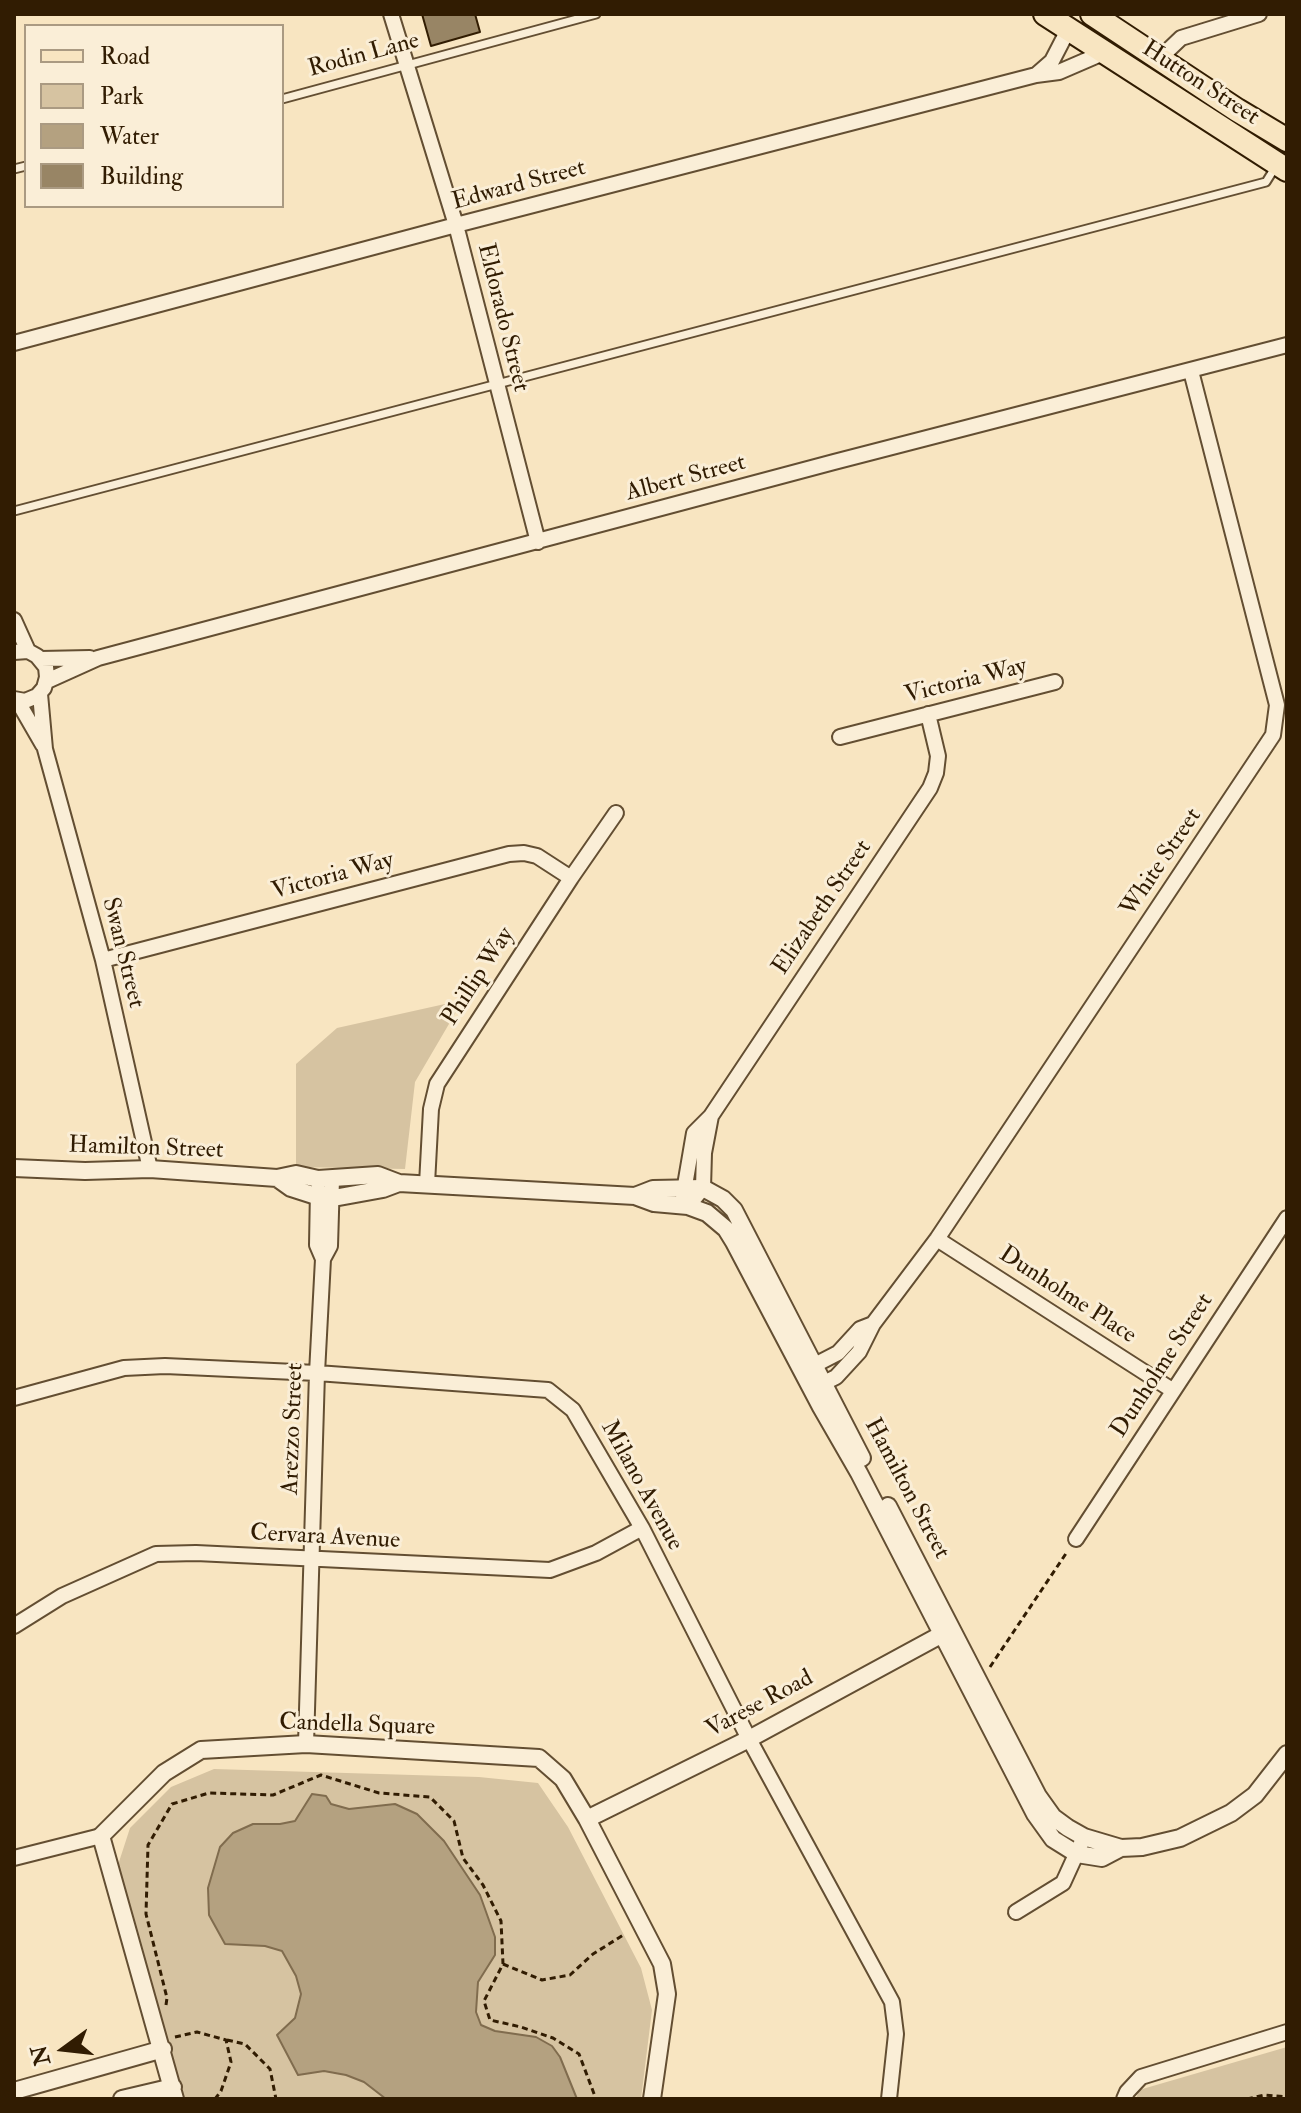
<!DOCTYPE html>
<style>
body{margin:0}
#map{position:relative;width:1301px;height:2113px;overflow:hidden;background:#f8e5c1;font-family:"IM FELL Double Pica",serif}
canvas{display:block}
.frame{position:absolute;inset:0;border:16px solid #311c02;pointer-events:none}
.legend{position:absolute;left:24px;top:24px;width:260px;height:184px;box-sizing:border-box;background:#faeed7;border:2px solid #aa9a82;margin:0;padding:10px 14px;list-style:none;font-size:24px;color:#311c02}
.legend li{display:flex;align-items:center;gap:16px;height:40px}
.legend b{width:40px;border:2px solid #aa9a82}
.north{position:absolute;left:24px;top:2009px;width:80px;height:80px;-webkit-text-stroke:6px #faeed7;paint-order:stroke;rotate:255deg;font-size:22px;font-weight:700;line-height:32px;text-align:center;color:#311c02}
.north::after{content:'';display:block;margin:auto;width:28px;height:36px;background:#311c02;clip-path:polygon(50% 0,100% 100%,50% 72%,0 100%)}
</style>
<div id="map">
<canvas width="1301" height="2113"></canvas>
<div class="frame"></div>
<ul class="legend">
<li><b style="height:10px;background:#f8e5c1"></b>Road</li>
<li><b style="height:22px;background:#d6c3a1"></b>Park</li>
<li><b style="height:22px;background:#b4a180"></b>Water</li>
<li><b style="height:22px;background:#988565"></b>Building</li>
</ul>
<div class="north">N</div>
</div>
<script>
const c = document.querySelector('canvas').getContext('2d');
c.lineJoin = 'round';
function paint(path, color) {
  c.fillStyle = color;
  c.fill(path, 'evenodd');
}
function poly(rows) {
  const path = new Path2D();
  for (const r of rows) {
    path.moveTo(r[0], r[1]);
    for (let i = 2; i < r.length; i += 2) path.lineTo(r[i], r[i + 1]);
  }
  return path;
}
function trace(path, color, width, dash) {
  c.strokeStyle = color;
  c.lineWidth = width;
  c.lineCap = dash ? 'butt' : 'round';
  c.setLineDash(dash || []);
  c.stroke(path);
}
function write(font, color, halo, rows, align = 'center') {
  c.font = font + ' "IM FELL Double Pica",serif';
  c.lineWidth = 6;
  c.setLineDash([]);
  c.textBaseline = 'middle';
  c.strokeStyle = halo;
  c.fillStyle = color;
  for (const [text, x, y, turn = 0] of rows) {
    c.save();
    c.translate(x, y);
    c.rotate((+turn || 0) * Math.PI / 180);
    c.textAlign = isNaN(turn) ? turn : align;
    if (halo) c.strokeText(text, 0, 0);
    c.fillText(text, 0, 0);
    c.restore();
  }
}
paint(poly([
 [463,1000,415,1082,405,1169,296,1167,296,1064,337,1028],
 [214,1769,479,1777,538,1783,568,1827,641,1968,652,2010,641,2099,182,2099,118,1865,130,1828,171,1787],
 [1287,2047,1287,2099,1136,2099,1139,2090]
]), '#d6c3a1');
const water = poly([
 [312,1794,326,1796,331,1804,349,1809,395,1804,417,1814,444,1841,480,1895,495,1937,495,1955,478,1982,476,2012,481,2025,495,2031,536,2037,552,2046,560,2057,577,2099,386,2099,364,2082,346,2075,324,2071,298,2075,277,2035,295,2018,301,1994,296,1976,282,1951,265,1946,225,1944,209,1915,208,1888,220,1847,233,1833,253,1824,280,1824,295,1821,312,1794]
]);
paint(water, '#b4a180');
trace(water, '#806c4e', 2);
const building = poly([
 [422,14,475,14,480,32,431,46,422,14]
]);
paint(building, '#988565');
trace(building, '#311c02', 2);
const service = poly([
 [282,99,596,14],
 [14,169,26,166],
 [14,511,1266,182,1276,166]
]);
const minor = poly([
 [391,14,456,225,538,542],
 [1159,59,1181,38,1259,14],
 [1036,75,1052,61,1068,30],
 [14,343,456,225,1036,75,1059,72,1103,53],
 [14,620,28,651],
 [14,652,28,651,37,656,46,667,47,677,44,688,37,696,25,701,14,699],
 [41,659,90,658],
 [47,681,98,658,834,462,1287,345],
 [40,694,45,749,103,960,150,1169],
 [17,700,43,745],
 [840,737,1055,682],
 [103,960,509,854,524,853,537,856,571,878],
 [427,1184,431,1109,437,1084,571,878,616,813],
 [318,1189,317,1245,323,1259],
 [683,1197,694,1133,711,1116,930,788,936,773,938,756,928,714],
 [688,1206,703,1188,704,1153,711,1116],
 [937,1239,1172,1390],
 [805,1370,838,1353,860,1329,873,1324],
 [816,1387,836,1377,859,1352,873,1324,937,1239,1273,735,1277,705,1191,371],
 [14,1398,124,1368,165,1366,317,1373,548,1390,573,1410,642,1528,749,1739,892,2002,896,2034,889,2099],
 [1076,1539,1287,1218],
 [14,1626,62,1596,156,1554,196,1553,550,1570,596,1553,642,1528],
 [306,1744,317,1373,323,1259,330,1246,332,1179],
 [14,1858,101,1836],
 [1016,1912,1063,1883,1084,1837],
 [1124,2099,1127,2092,1141,2077,1287,2032]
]);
const tertiary = poly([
 [14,1168,85,1171,150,1169,277,1178,296,1174,318,1179,378,1175,399,1183,635,1196,654,1203,688,1206,707,1213,726,1229,734,1242,821,1407,859,1473,1035,1814,1053,1839,1077,1854,1102,1858,1121,1848],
 [277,1178,291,1188,319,1197,339,1197,383,1189,399,1183],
 [635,1196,653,1189,703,1188,723,1199,734,1210,862,1458],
 [888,1506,1038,1796,1053,1817,1068,1828,1084,1837,1121,1848,1142,1847,1180,1838,1231,1813,1255,1795,1287,1754],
 [587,1819,749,1739,948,1631],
 [14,2091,163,2049],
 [122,2099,173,2087],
 [175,2099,101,1836,164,1773,201,1750,306,1744,539,1758,563,1779,587,1819,662,1964,667,1994,652,2099]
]);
const primary = poly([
 [1045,14,1287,170],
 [1092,14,1237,110,1287,140]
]);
trace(service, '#634e32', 11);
trace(minor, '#634e32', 18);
trace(tertiary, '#634e32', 20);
trace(primary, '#311c02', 26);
trace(poly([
 [990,1667,1067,1552],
 [503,1964,542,1980,570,1975,593,1954,625,1934],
 [166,2005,167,1998,146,1914,148,1845,172,1804,209,1793,273,1795,321,1775,379,1793,430,1797,454,1821,463,1858,483,1885,501,1921,503,1964,484,2001,490,2020,521,2027,553,2038,579,2054,596,2099],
 [175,2037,197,2032,226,2040,231,2062,221,2091,215,2099],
 [227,2040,245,2044,270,2069,276,2099],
 [316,2099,331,2099],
 [1247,2099,1264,2095,1287,2097]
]), '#311c02', 3, [6, 4]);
trace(service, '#faeed7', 7);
trace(minor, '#faeed7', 14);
trace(tertiary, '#faeed7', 16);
trace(primary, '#f8e5c1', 22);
write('24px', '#311c02', '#faeed7', [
 ["Rodin Lane",364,56,-15],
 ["Hutton Street",1200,84,33],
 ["Edward Street",519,186,-15],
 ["Eldorado Street",502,318,76],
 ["Albert Street",686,479,-15],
 ["Victoria Way",966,682,-14],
 ["White Street",1162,863,-56],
 ["Victoria Way",333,877,-15],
 ["Elizabeth Street",823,908,-56],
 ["Swan Street",122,953,76],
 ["Phillip Way",479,977,-57],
 ["Hamilton Street",146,1149,2],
 ["Dunholme Place",1067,1296,33],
 ["Dunholme Street",1163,1366,-57],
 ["Arezzo Street",294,1429,-88],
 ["Milano Avenue",641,1486,61],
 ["Hamilton Street",906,1489,62],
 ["Cervara Avenue",325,1538,3],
 ["Varese Road",760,1705,-28],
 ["Candella Square",357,1726,2]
]);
</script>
